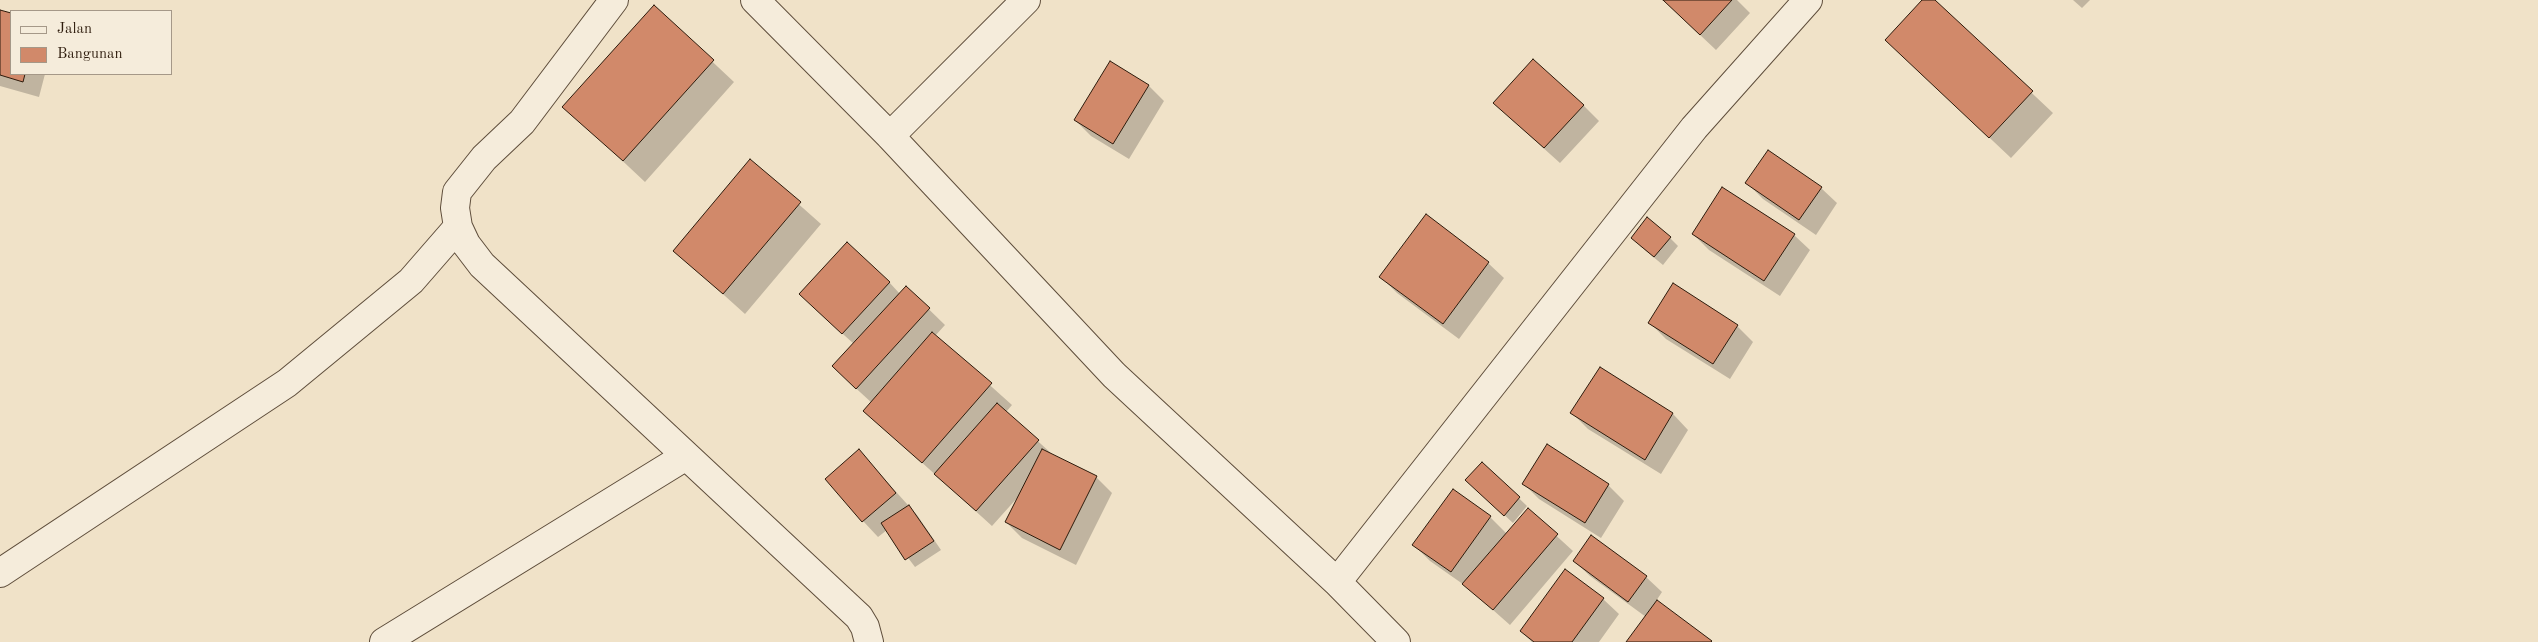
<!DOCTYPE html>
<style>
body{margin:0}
#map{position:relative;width:2538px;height:642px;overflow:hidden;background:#f0e2c8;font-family:"Old Standard TT",serif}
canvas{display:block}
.legend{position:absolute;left:10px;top:10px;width:162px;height:65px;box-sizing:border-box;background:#f5ecdb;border:1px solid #a59888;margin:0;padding:6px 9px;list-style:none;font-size:15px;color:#2d1b0c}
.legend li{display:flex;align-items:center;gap:10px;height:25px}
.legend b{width:25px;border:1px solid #a59888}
</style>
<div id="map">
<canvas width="2538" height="642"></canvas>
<ul class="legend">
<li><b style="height:6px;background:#f5ecdb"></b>Jalan</li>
<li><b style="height:14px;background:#d1896a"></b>Bangunan</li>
</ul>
</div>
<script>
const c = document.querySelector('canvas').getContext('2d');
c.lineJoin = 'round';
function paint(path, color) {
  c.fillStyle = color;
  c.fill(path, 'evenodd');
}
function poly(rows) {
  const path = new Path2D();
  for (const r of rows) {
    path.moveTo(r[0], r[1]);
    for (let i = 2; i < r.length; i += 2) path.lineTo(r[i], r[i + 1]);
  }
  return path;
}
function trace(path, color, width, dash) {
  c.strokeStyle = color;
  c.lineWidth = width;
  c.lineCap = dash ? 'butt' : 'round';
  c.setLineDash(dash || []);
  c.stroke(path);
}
paint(poly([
 [1663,0,1737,0,1750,13,1716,50],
 [1923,0,1933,0,2053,113,2011,158,1886,40],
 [2073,0,2090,0,2082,8],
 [654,7,734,82,645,182,564,106],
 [0,12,11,15,11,74,45,74,39,97,0,86],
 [1149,86,1164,101,1129,159,1091,136,1075,120],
 [1583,105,1599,121,1560,163,1511,119],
 [750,161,821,224,745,314,674,250],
 [1747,183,1821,188,1837,203,1816,235,1763,199],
 [1693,234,1794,235,1810,250,1780,296,1709,250],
 [1670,238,1678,246,1663,265,1640,246],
 [1488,263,1504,278,1459,339,1397,293,1381,277],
 [889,282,900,294,906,287,945,325,935,336,1012,405,1006,412,1053,455,1096,477,1112,493,1076,565,1022,538,1006,522,1018,497,992,526,865,411,872,403,849,382,854,344,816,310],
 [1650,323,1737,326,1753,342,1730,379,1666,339],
 [1600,368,1673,414,1688,430,1661,474,1588,429,1572,413],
 [859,451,917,515,941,550,915,567,887,530,878,537,863,521],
 [1482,463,1527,506,1513,523,1475,488],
 [1524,484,1608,485,1624,501,1601,538,1539,499],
 [1528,510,1573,551,1510,625,1467,587,1430,561,1414,545,1490,517,1507,534],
 [1574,561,1646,577,1662,592,1656,601,1711,642,1628,642,1646,617,1590,576],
 [1603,599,1619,614,1599,642,1532,642,1521,631]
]), '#0003');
const building = poly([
 [1663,0,1732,0,1700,35,1663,0],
 [1922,0,1935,0,2033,91,1989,138,1885,40,1922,0],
 [654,5,714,60,623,161,562,107,654,5],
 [0,10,11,13,11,74,25,74,23,82,0,75,0,10],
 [1533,59,1584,105,1544,148,1493,103,1533,59],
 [1110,61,1149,85,1113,144,1074,120,1110,61],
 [1768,150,1822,187,1799,220,1745,183,1768,150],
 [750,159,801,202,723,294,673,251,750,159],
 [1722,187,1795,234,1764,281,1692,234,1722,187],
 [1426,214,1489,262,1443,324,1379,277,1426,214],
 [1647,217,1671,237,1654,257,1631,238,1647,217],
 [847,242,890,282,842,334,799,294,847,242],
 [1673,283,1738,325,1713,364,1648,323,1673,283],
 [906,286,930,308,856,389,832,366,906,286],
 [932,332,992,383,922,463,863,411,932,332],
 [1600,367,1673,413,1645,460,1570,413,1600,367],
 [997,403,1039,440,976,511,934,474,997,403],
 [1547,444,1609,484,1585,523,1522,484,1547,444],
 [859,449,896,493,862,522,825,479,859,449],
 [1042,449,1097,476,1060,550,1005,522,1042,449],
 [1482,462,1520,497,1504,516,1465,480,1482,462],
 [1453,489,1491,516,1451,572,1412,545,1453,489],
 [909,505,934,541,905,560,881,523,909,505],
 [1528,508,1558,534,1493,610,1462,584,1528,508],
 [1591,535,1647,576,1628,602,1573,561,1591,535],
 [1565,569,1604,598,1572,642,1534,642,1520,631,1565,569],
 [1657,600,1712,641,1711,642,1626,642,1657,600]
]);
paint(building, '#d1896a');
trace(building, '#2d1b0c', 1);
const street = poly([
 [614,0,522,122,484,158,457,192,455,208,458,227,466,244,482,265,859,617,865,627,869,642],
 [755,0,890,136,1114,375,1337,582,1396,642],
 [890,136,1026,0],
 [0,573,287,383,411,281,458,227],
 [1337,582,1694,128,1808,0],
 [384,642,686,456]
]);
trace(street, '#5e4d3b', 30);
trace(street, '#f5ecdb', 28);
</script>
